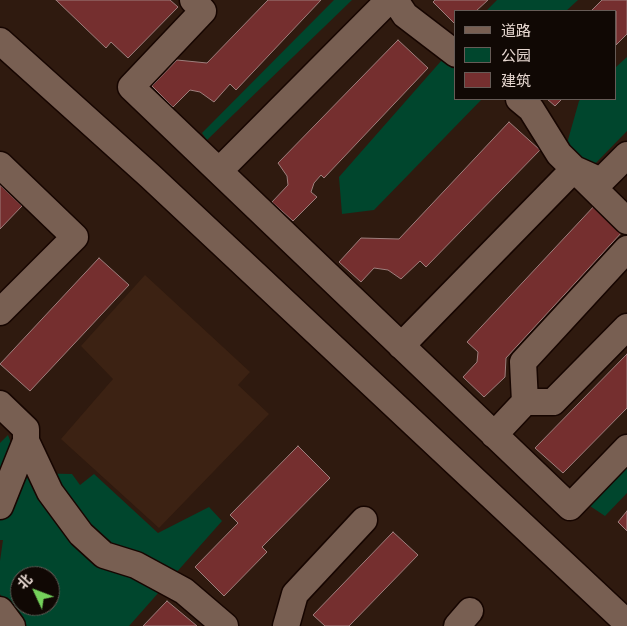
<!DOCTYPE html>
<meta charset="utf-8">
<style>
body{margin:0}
#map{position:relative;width:627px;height:626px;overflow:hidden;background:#2f1a0f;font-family:"Archivo Narrow","Noto Sans SC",sans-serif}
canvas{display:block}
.legend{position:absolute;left:454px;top:10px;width:162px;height:90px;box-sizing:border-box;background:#100804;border:1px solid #665b56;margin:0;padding:6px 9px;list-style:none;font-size:15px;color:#e7d8d1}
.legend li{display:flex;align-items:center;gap:10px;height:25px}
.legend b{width:25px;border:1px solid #665b56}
.north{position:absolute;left:10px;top:566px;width:50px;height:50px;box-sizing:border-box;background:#100804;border:1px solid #665b56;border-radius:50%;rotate:313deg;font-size:14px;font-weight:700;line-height:20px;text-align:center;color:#e7d8d1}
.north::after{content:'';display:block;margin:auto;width:18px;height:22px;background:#75d25b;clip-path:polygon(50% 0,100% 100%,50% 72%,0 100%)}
</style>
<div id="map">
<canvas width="627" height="626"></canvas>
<ul class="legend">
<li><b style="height:6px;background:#785f52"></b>道路</li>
<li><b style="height:14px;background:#00462d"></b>公园</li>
<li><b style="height:14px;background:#752f2f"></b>建筑</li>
</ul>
<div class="north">北</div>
</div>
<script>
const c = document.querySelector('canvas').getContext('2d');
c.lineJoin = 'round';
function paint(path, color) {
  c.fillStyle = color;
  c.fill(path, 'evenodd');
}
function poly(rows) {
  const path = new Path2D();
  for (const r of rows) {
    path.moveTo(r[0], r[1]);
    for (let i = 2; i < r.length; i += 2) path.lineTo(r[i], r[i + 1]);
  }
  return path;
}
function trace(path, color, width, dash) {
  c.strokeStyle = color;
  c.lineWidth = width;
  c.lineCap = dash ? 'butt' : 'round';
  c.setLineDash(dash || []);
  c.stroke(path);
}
paint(poly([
 [145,275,250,372,238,385,269,414,159,528,61,439,113,379,81,346]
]), '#3c2213');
paint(poly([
 [334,0,352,0,207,140,202,133],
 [497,0,578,0,566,11,486,11],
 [456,44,456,99,482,99,374,210,342,214,339,177],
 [627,57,627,131,590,169,566,147,579,101,581,99,616,99,616,67],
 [8,435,22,473,72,474,80,485,94,474,158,533,209,507,222,521,129,626,1,626,7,610,0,594,0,561,3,540,0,540,0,443],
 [20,576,50,576,50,606,20,606],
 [627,452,627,493,605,516,584,502]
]), '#00462d');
const building = poly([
 [56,0,170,0,178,7,128,58,111,42,106,48,56,0],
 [268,0,321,0,236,90,230,84,214,102,200,92,190,90,173,107,152,86,177,60,207,63,268,0],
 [435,0,488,0,476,11,456,11,456,25,433,2,435,0],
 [602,0,627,0,627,34,616,45,616,11,591,11,602,0],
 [398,40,428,68,324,178,321,175,314,183,311,192,317,197,293,221,272,202,288,185,287,176,278,163,398,40],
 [547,99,562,99,555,106,547,99],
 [509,122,540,150,426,267,420,261,401,279,388,270,374,268,361,282,339,262,361,238,399,239,509,122],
 [0,185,22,206,0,229,0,185],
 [596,204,623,231,506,358,505,377,484,397,463,377,477,362,478,352,467,342,596,204],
 [99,258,129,285,30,391,0,364,99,258],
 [627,354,627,408,563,473,535,448,627,354],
 [298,446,330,478,262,547,267,552,224,596,195,567,238,523,230,515,298,446],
 [627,511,627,531,618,522,627,511],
 [393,532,418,555,349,626,325,626,313,615,393,532],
 [167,601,197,626,143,626,167,601]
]);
paint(building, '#752f2f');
trace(building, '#9e7f7d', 1);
const minor = poly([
 [193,0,203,11,131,87,570,507,627,448],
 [395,0,405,15,456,54],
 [0,41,150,176,627,623],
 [519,99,531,109,559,154,627,221],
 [0,165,75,237,0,312],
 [219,171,389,0],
 [401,346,574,169,601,181,627,155],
 [525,402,553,402,627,327],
 [0,404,26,429,26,441,0,506],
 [494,435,525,402,523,362,627,249],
 [26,441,50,492,81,534,104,555,136,565,184,591,225,626],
 [0,610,12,626],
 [286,626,295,594,364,520],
 [457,626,470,611]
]);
trace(minor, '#160500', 29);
trace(minor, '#785f52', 26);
</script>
